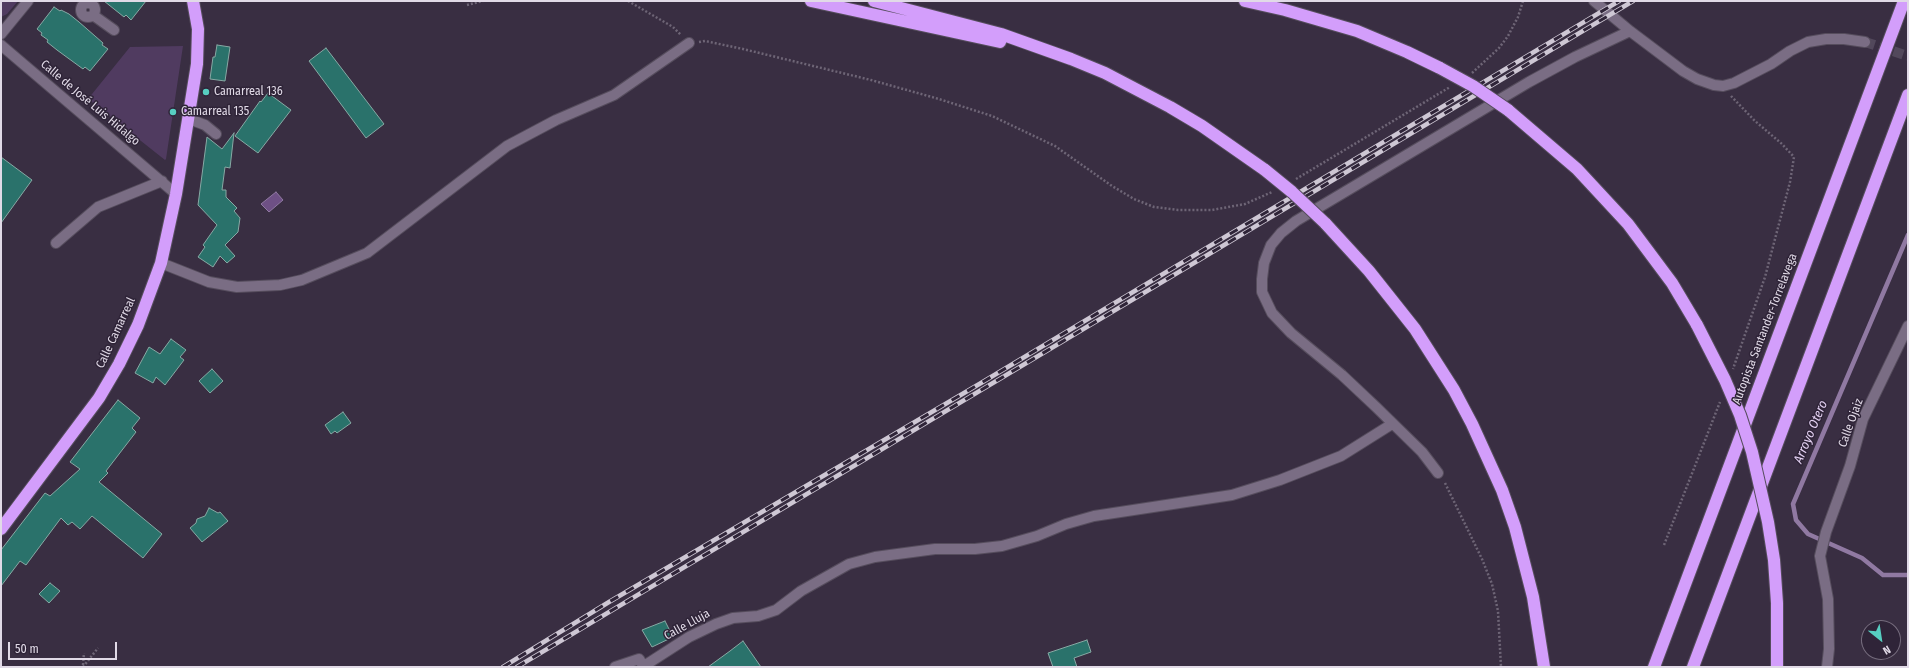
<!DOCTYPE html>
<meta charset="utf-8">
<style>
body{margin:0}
#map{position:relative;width:1909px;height:668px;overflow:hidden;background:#392e42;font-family:"Fira Sans Condensed",sans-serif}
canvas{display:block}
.frame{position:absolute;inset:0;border:2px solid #e1dae7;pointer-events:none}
.north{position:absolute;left:1861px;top:620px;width:40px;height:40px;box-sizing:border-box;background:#2f2438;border:1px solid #766d7e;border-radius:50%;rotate:150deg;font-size:11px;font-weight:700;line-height:16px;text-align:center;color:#e1dae7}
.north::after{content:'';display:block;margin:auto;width:14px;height:18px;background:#57cec1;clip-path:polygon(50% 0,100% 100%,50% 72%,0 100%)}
.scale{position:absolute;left:8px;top:642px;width:109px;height:18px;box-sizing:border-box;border:2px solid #e1dae7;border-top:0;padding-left:5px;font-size:12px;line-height:14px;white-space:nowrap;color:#e1dae7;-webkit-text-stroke:3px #2f2438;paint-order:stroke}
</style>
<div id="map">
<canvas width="1909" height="668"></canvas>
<div class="frame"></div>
<div class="north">N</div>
<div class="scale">50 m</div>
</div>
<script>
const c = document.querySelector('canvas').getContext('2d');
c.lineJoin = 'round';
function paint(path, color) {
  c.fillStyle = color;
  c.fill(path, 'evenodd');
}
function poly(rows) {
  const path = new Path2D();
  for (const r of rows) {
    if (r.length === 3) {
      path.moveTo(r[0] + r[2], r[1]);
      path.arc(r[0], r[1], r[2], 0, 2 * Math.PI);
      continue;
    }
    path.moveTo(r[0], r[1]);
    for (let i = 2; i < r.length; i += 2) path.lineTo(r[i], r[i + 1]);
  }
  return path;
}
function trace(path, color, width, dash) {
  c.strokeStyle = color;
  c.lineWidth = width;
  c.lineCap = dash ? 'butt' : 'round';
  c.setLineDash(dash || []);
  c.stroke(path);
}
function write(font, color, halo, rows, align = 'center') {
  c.font = font + ' "Fira Sans Condensed",sans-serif';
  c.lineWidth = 3;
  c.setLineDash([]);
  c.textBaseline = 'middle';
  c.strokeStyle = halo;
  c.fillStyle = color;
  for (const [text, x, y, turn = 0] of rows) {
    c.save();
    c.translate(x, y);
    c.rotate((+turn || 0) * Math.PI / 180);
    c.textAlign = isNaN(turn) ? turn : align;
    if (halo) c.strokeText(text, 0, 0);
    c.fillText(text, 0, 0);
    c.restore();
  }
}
paint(poly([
 [1,1,18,1,7,14,1,17],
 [183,46,166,159,165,160,88,99,130,47]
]), '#503b60');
const water = poly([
 [276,192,283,200,269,212,261,204,276,192]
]);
paint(water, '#6e5085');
trace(water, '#9079a2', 1);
trace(poly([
 [1908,235,1793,504,1796,520,1808,534,1862,558,1883,575,1908,575]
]), '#9079a2', 4.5);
const building = poly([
 [104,1,146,1,131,20,126,15,124,17,104,1],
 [54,7,60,11,61,10,69,14,79,22,103,43,102,45,108,49,90,71,85,67,83,69,57,50,47,42,48,40,41,35,42,33,37,29,54,7],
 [217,45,230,47,225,81,210,79,213,57,215,57,217,45],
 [326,48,384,124,366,138,309,61,326,48],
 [268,93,291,110,258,153,235,136,260,101,261,102,268,93],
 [234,133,230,168,225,167,222,190,226,190,226,197,237,208,234,211,240,218,238,232,225,245,235,256,227,263,220,256,213,267,198,257,205,247,203,245,217,225,198,205,207,137,222,149,234,133],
 [1,157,32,180,1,223,1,157],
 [171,339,186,350,180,357,184,360,165,385,156,377,153,383,135,373,149,347,160,354,171,339],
 [212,369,223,381,210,393,199,381,212,369],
 [118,400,140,418,132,428,136,432,106,471,108,473,99,482,162,534,143,558,92,516,80,529,72,522,68,525,61,518,26,565,20,561,1,586,1,550,45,493,50,496,80,469,70,462,118,400],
 [343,412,351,423,337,433,335,431,331,434,325,425,343,412],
 [209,508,218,513,220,512,228,521,202,542,190,528,196,523,197,519,205,516,209,508],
 [50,583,60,591,49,603,39,594,50,583],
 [665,621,673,637,652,647,642,630,665,621],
 [1087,640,1091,652,1074,658,1077,667,1053,667,1048,653,1087,640],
 [743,641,761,667,708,667,730,651,743,641]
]);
paint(building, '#2a726b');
trace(building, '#87a9a4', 1);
trace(poly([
 [1865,42,1908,56]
]), '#52485b', 10, [10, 5]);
const minor = poly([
 [1594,1,1630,31,1683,71,1697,79,1714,85,1723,86,1734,83,1771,64,1790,51,1808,42,1826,39,1844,39,1865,42],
 [88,10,7],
 [93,15,114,30],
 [1,34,28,1],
 [1,45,176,194],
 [189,119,205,125,216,134],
 [56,243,98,207,162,181],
 [161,263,209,282,237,287,280,285,302,280,367,253,507,146,556,120,614,95,689,43],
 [1438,473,1422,452,1376,407,1342,375,1291,333,1272,313,1262,292,1262,279,1264,263,1271,245,1281,233,1296,221,1529,82,1575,57,1630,31],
 [644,666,689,637,716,624,733,618,758,616,776,610,801,591,849,564,875,557,935,549,975,549,1002,546,1037,536,1066,524,1094,516,1232,495,1280,480,1341,456,1392,424],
 [615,667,639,659,644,667],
 [1827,667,1829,649,1828,599,1820,556,1826,532,1850,466,1863,419,1908,326]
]);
const highway = poly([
 [811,1,1000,42],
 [874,1,1001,34,1071,59,1105,73,1170,107,1202,126,1265,170],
 [1245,1,1285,10,1357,31,1407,52,1440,68],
 [1508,110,1577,169,1628,224,1672,283,1697,325],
 [1325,223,1369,271,1415,329,1454,390,1472,424,1502,490,1515,527,1533,597,1544,667],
 [1,529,99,398,119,364,138,325,161,263,176,194,197,64,198,29,193,1],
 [1777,603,1777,667],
 [1654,667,1904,1],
 [1693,667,1908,95]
]);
trace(minor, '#564d5d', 12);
trace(highway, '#564d5d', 14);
trace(poly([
 [628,1,673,27,681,35],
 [467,5,483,1],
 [699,42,705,41,743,49,871,80,939,99,992,116,1055,146,1112,186,1134,199,1154,207,1178,210,1212,210,1245,204,1272,192],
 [1472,73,1499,48,1508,36,1518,17,1523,1],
 [1731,96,1755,121,1782,144,1794,157,1790,182,1765,277,1733,369],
 [1296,179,1450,87],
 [1445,483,1482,559,1492,584,1498,611,1501,667],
 [1664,545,1720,402],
 [83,665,84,653],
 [83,667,98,648]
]), '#6e6576', 2.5, [2, 2]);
trace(minor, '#7a6d84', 10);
trace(highway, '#d39efb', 12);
const rail = poly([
 [503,667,609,602,981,383,1619,1],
 [517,667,1633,1]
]);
trace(rail, '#cec7d4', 4.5);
trace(rail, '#2f2438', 3, [9]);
const highwayBridge = poly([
 [1440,68,1473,86,1508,110],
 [1265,170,1292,192,1325,223],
 [1697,325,1725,380,1740,415,1752,452,1768,522,1774,560,1777,603]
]);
trace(highwayBridge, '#564d5d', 14, []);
trace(highwayBridge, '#d39efb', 12);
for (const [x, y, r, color] of [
 [206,92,4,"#57cec1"],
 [173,112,4,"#57cec1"]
]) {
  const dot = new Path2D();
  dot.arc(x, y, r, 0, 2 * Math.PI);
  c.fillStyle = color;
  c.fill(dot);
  trace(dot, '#2f2438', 1.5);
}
write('12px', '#e1dae7', '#2f2438', [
 ["Camarreal 136",214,92],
 ["Camarreal 135",181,112]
], 'left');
write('12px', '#e1dae7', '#2f2438', [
 ["Calle de José Luis Hidalgo",90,103,40],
 ["Autopista Santander-Torrelavega",1765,329,-69],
 ["Calle Camarreal",116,333,-65],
 ["Calle Ojaiz",1851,423,-70],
 ["Calle Lluja",687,625,-29]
]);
write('italic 13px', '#e5d3f4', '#2f2438', [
 ["Arroyo Otero",1811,432,-67]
]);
</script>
